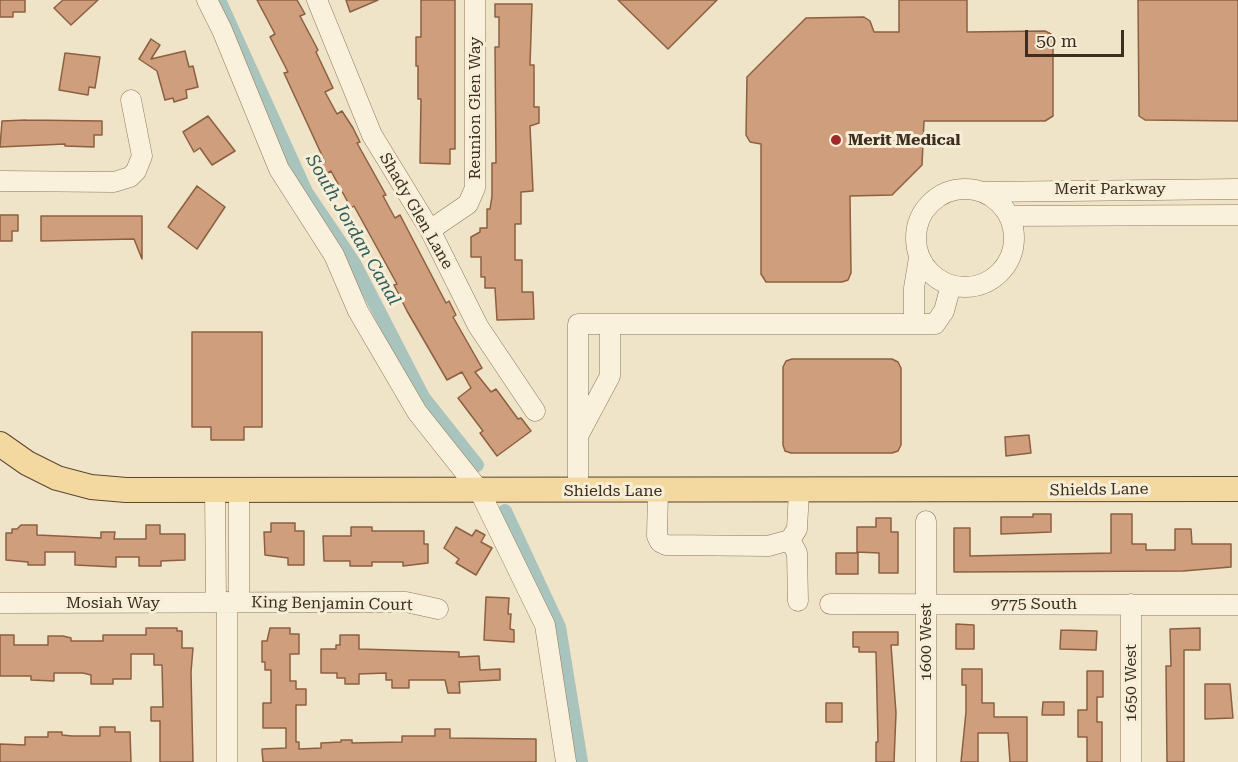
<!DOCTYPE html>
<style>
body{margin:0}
#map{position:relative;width:1238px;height:762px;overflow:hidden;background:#f0e4c8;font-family:"Roboto Serif",serif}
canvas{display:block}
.scale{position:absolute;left:1025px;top:30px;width:99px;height:27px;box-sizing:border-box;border:3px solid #3d2e20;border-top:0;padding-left:8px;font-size:18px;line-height:21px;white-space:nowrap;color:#3d2e20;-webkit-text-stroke:4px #f7eed8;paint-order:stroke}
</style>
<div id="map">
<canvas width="1238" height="762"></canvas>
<div class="scale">50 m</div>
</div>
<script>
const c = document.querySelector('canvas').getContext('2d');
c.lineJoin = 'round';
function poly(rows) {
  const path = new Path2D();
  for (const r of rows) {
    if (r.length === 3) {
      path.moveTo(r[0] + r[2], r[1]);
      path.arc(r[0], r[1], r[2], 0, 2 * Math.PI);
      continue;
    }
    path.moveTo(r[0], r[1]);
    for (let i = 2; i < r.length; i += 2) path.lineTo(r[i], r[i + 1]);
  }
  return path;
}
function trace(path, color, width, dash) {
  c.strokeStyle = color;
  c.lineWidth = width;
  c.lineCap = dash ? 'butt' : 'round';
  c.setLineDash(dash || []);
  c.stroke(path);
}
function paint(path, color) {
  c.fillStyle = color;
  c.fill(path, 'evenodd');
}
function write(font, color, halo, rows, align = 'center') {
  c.font = font + ' "Roboto Serif",serif';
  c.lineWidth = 6;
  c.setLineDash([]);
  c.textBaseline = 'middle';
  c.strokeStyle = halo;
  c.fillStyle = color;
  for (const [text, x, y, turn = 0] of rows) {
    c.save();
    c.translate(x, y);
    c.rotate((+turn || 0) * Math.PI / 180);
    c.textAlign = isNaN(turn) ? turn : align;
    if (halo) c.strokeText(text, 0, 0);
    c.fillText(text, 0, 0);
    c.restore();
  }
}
trace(poly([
 [219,0,306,192,354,263,423,397,477,465],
 [505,511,559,627,581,762]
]), '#a9c4bc', 14);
const building = poly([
 [0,0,25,0,25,12,13,12,13,17,0,17,0,0],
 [63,0,98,0,71,25,54,8,63,0],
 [257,0,297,0,305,14,300,16,318,50,316,52,333,88,325,92,337,114,342,111,353,128,360,142,357,143,386,195,383,196,395,218,400,215,446,303,449,301,456,315,453,317,482,368,475,372,491,392,496,389,518,419,521,418,531,431,497,456,480,433,483,431,458,398,471,388,462,372,447,380,407,311,394,285,397,284,354,206,351,208,331,171,326,174,320,165,325,162,284,73,288,72,270,37,275,34,257,0],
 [346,0,378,0,350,12,346,0],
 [421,0,455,0,455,149,450,149,450,164,420,163,421,99,418,99,418,66,416,66,416,37,421,37,421,0],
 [618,0,717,0,668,49,618,0],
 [899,0,967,0,967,32,1045,31,1051,34,1053,40,1053,116,1045,121,924,121,922,165,892,195,850,196,851,273,848,280,842,282,766,282,761,274,761,144,750,142,746,135,747,77,806,18,864,17,870,21,874,32,899,32,899,0],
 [1138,0,1238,0,1238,121,1145,120,1139,116,1138,0],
 [495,4,532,4,530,65,534,65,534,107,539,107,539,123,530,126,533,191,521,192,521,224,515,224,515,260,522,260,522,292,533,292,534,319,497,320,495,288,485,288,485,277,481,277,481,257,471,257,471,237,480,232,480,228,487,228,487,209,490,209,492,196,492,163,496,163,495,47,499,47,499,17,495,17,495,4],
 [151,39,160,45,151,59,185,51,189,67,193,66,198,87,186,90,187,98,174,102,173,98,165,100,157,71,139,59,151,39],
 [65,53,100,57,95,88,89,87,88,95,59,90,65,53],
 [208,116,235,151,212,165,200,148,194,152,183,132,208,116],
 [26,120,102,121,102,135,94,135,94,147,65,146,65,144,0,147,2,121,26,120],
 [197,186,225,207,197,249,168,227,197,186],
 [0,215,18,215,18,231,12,231,12,241,0,241,0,215],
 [41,216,142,216,142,259,134,239,41,241,41,216],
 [192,332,262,332,262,427,244,427,244,440,211,440,211,427,192,427,192,332],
 [792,359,892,359,898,362,901,368,901,445,898,451,892,453,791,453,785,451,783,445,783,367,786,361,792,359],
 [1029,435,1031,453,1006,456,1005,437,1029,435],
 [1033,514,1051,514,1051,532,1001,534,1001,517,1033,517,1033,514],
 [1111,514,1132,514,1132,544,1146,544,1146,550,1175,550,1175,529,1191,529,1192,544,1231,544,1231,567,1183,571,954,572,954,528,970,528,970,556,1111,553,1111,514],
 [876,518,891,518,891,532,898,532,898,573,879,573,879,553,857,552,857,527,876,527,876,518],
 [271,523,295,523,295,531,304,531,304,565,288,565,288,558,265,555,264,532,271,532,271,523],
 [21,525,37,525,37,535,101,538,101,532,115,532,114,539,146,539,146,525,160,525,160,534,185,534,185,560,161,561,161,566,139,566,139,557,116,557,116,567,75,565,75,552,45,552,45,565,28,565,28,562,6,560,6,533,12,533,12,529,17,529,21,525],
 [351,527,372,527,372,531,424,531,424,544,428,544,428,563,403,566,403,562,372,562,372,566,350,566,350,561,324,561,323,536,351,536,351,527],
 [456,527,472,536,476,530,485,535,481,542,492,548,476,575,456,563,459,559,444,548,456,527],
 [836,553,858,553,858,574,836,574,836,553],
 [486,597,509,598,508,614,511,614,510,629,514,630,514,642,484,640,486,597],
 [956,624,974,625,974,649,956,649,956,624],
 [146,628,177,628,177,631,182,631,182,648,193,648,191,672,193,762,160,762,160,721,151,721,151,707,163,707,162,665,154,665,154,654,131,654,131,679,113,679,113,684,91,684,91,675,83,673,54,673,54,681,31,680,31,676,0,676,0,635,14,635,14,645,48,645,48,636,63,636,71,638,71,641,103,641,103,635,146,635,146,628],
 [270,628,290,628,290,634,299,634,299,654,290,654,290,681,296,681,296,689,306,689,306,705,296,705,296,742,299,742,299,749,321,748,321,743,341,742,341,740,352,740,352,743,402,742,402,736,435,736,435,729,450,729,450,738,536,739,536,762,263,762,262,749,286,748,286,728,263,728,263,703,271,703,271,670,265,670,265,662,262,662,262,641,267,641,270,628],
 [1200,628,1200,650,1184,650,1184,762,1167,762,1166,666,1171,666,1170,629,1200,628],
 [1061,630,1097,631,1096,650,1060,649,1061,630],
 [853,632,898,632,898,645,891,645,896,713,894,762,876,762,876,742,878,742,876,652,859,652,859,647,853,647,853,632],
 [340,635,359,635,359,649,459,652,459,657,479,656,480,670,500,669,500,680,459,682,460,693,448,693,445,680,409,680,409,688,392,688,392,680,386,680,386,673,359,674,359,684,345,684,345,678,337,678,337,673,321,673,321,649,336,649,336,645,340,645,340,635],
 [962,669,982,669,982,703,994,703,994,717,1027,717,1027,762,1010,762,1008,733,978,733,978,762,961,762,966,712,966,685,962,685,962,669],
 [1087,671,1103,671,1103,697,1097,697,1097,722,1102,722,1102,762,1087,762,1087,737,1078,737,1078,710,1087,710,1087,671],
 [1205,684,1230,684,1233,718,1205,719,1205,684],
 [1043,702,1064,702,1064,715,1042,715,1043,702],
 [826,703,842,703,842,722,826,722,826,703],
 [100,727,115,727,115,732,130,732,131,762,0,762,0,744,25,745,25,737,48,737,48,732,62,732,62,735,72,736,100,736,100,727]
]);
paint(building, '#cf9f7d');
trace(building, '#8d5f41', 1.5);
const minor = poly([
 [207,0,222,30,279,169,334,255,358,311,417,412,479,490,545,625,566,762],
 [317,0,372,135,430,230,478,326,535,411],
 [0,181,114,182,130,177,136,171,142,156,131,100],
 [965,238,49],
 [983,192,1238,189],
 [1009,216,1238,215],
 [430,230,468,204,475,188,475,0],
 [914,324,914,288,919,258],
 [579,434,610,376,610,324],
 [215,490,216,602],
 [239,490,239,602],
 [578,491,578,324,935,324,944,311,951,285],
 [658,491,657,536,660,542,666,545,768,546,790,540,797,529,799,491],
 [926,521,926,762],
 [790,540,797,553,798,601],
 [227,602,227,762],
 [0,603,406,602,438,609],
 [830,604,1238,605],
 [1131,604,1131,762]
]);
const major = poly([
 [0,444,27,463,57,478,91,487,126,490,1238,489]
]);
trace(minor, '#8d765c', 21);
trace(major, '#5b4430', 26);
trace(minor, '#faf1dc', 20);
trace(major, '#f3d9a0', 24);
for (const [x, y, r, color] of [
 [836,140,6,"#9e2a2b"]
]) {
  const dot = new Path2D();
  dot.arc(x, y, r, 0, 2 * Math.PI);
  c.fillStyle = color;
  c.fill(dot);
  trace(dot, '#f7eed8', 2);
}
write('16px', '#3d2e20', '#f7eed8', [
 ["Reunion Glen Way",475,108,-90],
 ["Merit Parkway",1110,189],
 ["Shady Glen Lane",416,211,60],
 ["Shields Lane",1099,490,-1],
 ["Shields Lane",613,491],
 ["Mosiah Way",113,603],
 ["King Benjamin Court",332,604,1],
 ["9775 South",1034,604],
 ["1600 West",926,642,-90],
 ["1650 West",1131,683,-90]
]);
write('bold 16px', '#3d2e20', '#f7eed8', [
 ["Merit Medical",848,140]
], 'left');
write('italic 18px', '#2f5d5a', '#f7eed8', [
 ["South Jordan Canal",353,230,60]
]);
</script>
